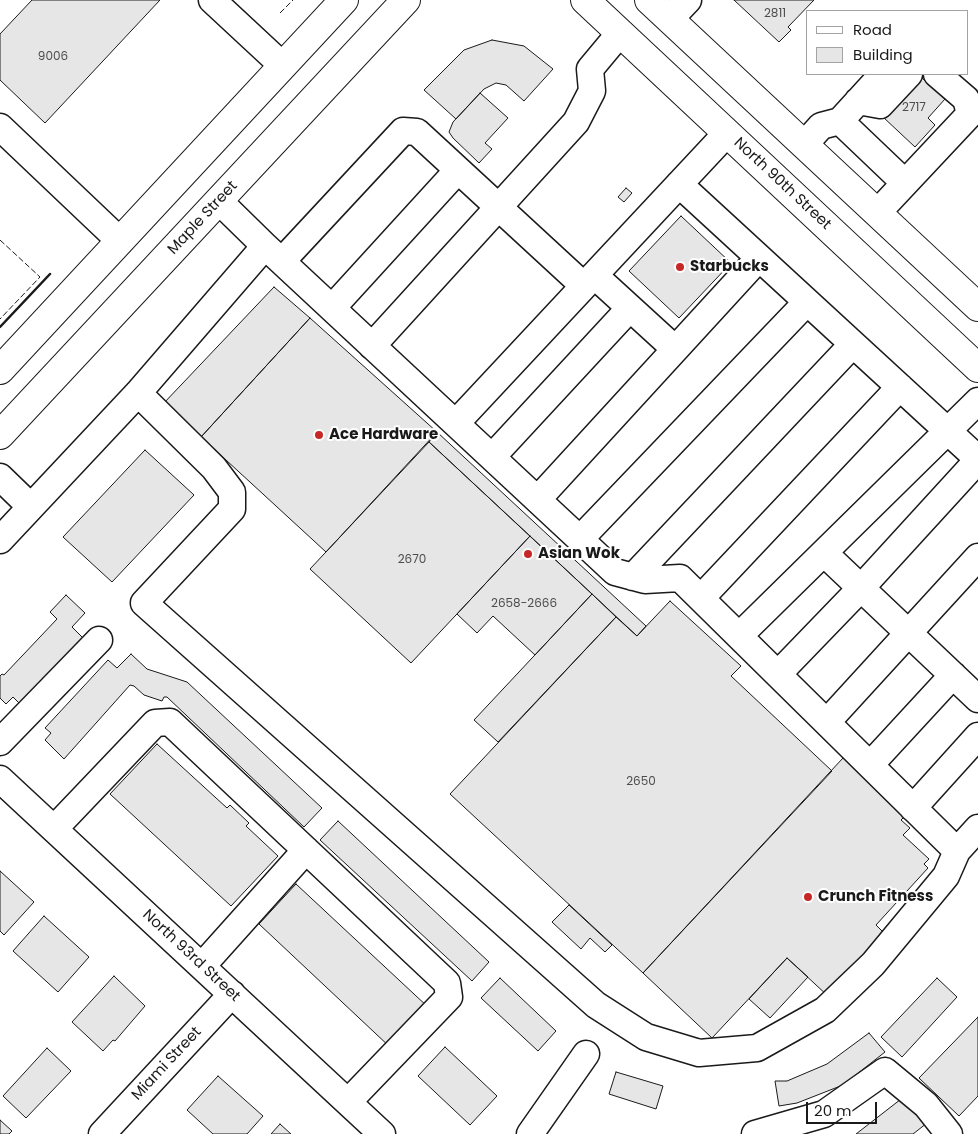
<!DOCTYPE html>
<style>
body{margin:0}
#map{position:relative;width:978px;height:1134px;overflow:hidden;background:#fff;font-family:Poppins,sans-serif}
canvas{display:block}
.legend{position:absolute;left:806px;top:10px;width:162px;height:65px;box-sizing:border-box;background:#fff;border:1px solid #a3a3a3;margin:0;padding:6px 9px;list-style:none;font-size:15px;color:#1a1a1a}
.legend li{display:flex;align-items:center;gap:10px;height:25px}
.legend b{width:25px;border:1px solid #a3a3a3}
.scale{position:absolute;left:806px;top:1102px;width:71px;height:22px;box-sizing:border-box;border:2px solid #1a1a1a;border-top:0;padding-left:6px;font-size:15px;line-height:18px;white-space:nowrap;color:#1a1a1a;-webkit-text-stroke:4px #fff;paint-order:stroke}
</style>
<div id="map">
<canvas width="978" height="1134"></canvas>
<ul class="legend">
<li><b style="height:6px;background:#fff"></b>Road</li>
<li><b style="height:14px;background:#e6e6e6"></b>Building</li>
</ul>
<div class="scale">20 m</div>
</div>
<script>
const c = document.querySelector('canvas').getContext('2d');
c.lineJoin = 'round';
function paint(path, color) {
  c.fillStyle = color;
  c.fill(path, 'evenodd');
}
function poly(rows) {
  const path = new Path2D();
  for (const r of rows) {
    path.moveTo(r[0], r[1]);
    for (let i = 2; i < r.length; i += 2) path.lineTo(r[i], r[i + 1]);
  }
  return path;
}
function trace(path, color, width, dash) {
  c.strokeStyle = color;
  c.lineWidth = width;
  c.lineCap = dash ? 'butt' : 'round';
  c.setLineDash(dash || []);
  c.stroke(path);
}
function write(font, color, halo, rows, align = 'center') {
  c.font = font + ' Poppins,sans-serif';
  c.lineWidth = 4;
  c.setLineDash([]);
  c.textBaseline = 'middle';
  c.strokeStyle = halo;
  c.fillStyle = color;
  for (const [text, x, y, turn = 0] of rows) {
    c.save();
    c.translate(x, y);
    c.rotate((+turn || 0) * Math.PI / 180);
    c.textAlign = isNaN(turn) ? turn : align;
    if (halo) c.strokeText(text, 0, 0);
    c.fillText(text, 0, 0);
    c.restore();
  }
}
const building = poly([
 [32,0,160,0,45,123,0,80,0,34,32,0],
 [734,0,814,0,788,27,791,30,779,42,734,0],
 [492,40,524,46,553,69,524,101,506,85,496,83,484,89,456,119,424,90,464,50,492,40],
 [921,77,945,99,928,118,935,125,915,147,883,117,921,77],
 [480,93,508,118,485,143,492,149,479,163,453,138,449,132,453,122,480,93],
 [626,188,632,193,624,202,618,197,626,188],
 [681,216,731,263,679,318,629,271,681,216],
 [274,287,310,318,201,437,163,404,274,287],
 [310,318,437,432,326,552,201,437,310,318],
 [437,432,646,626,637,636,429,442,437,432],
 [429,442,530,536,411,663,310,569,429,442],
 [145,450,194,495,112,582,63,537,145,450],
 [530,536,592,594,535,655,493,616,477,633,457,614,530,536],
 [592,594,616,617,498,742,474,720,592,594],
 [66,595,85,613,72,627,83,638,21,705,13,697,6,704,0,698,0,676,2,674,4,675,57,619,50,612,66,595],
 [670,601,741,666,731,676,832,771,643,973,450,794,616,617,637,636,670,601],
 [131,654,147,669,187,682,322,808,304,827,167,697,164,697,162,701,144,695,134,686,130,685,64,759,45,740,51,733,45,728,108,660,117,668,131,654],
 [157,744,227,808,230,805,249,823,246,826,278,856,231,906,110,794,157,744],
 [843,758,905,816,901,820,910,828,903,835,929,859,924,864,928,868,876,925,886,935,829,997,787,958,712,1038,643,973,843,758],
 [338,821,489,962,472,981,320,840,338,821],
 [0,871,34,902,4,935,0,931,0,871],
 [296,884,429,1008,391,1048,259,924,296,884],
 [569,905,612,945,605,952,590,938,581,949,552,922,569,905],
 [44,916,89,957,58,992,13,951,44,916],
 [787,958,808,977,770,1018,749,999,787,958],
 [114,976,145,1006,115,1041,113,1040,103,1051,72,1022,114,976],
 [500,978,556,1031,538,1051,481,998,500,978],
 [937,978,957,997,902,1057,881,1037,937,978],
 [978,1017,978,1096,959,1116,919,1078,978,1017],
 [869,1033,885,1052,843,1085,797,1103,779,1106,775,1081,787,1081,827,1064,869,1033],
 [445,1047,497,1096,470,1125,418,1076,445,1047],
 [47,1048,71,1071,26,1118,3,1096,47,1048],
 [616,1072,663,1086,656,1109,609,1094,616,1072],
 [218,1076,263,1116,247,1134,213,1134,187,1110,218,1076],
 [905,1096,927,1123,913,1134,856,1134,905,1096],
 [0,1120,12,1131,9,1134,0,1134,0,1120],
 [280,1124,291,1134,271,1134,280,1124]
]);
paint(building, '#e6e6e6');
trace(building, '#1a1a1a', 1);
const minor = poly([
 [212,0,283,66],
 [670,19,688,0],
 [858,101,880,105,909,74],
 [840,121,905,183],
 [0,127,120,241],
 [804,145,821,126,840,121,883,74],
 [679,184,978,459],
 [878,212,970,114,966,99,937,74],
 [282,261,403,131,417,132,584,286],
 [594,275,675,349],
 [332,308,458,170],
 [372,346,576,122,592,91,590,69,620,33],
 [138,393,214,468,232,492,232,509,144,603,596,1005,646,1037,699,1053,757,1048,825,1010,873,964,946,876,957,851,680,578,645,580,615,572,265,246],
 [456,423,727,133],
 [492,457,630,308],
 [0,477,31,507],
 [538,499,759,258],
 [580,539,807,302],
 [0,540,138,393,265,246,219,201],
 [824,553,978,699],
 [633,577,853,344],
 [701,598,900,387],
 [739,636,978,401],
 [778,674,861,588,978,460],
 [827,722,978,557],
 [0,742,99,640],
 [870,765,953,675],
 [0,779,382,1134],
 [913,808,978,736],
 [54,829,155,723,170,722,447,983,449,997,348,1102],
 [957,851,978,828],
 [202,966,306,850],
 [102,1134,232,994],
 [530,1134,586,1054],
 [755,1134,824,1114,885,1071,926,1105,949,1134]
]);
const major = poly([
 [585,0,978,368],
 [649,0,978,307],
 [0,370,344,0],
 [0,435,406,0]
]);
trace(minor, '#1a1a1a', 29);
trace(major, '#1a1a1a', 30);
trace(minor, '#fff', 26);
trace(major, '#fff', 28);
trace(poly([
 [280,13,293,0],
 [0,240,40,277,0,319]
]), '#1a1a1a', 1, [6, 2.5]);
trace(poly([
 [0,327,50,274]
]), '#1a1a1a', 2.5);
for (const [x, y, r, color] of [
 [680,267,5,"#c62828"],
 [319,435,5,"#c62828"],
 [528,554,5,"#c62828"],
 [808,897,5,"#c62828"]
]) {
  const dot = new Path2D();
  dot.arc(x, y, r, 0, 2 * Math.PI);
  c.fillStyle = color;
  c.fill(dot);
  trace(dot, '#fff', 2);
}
write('12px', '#4d4d4d', null, [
 ["2811",775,14],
 ["9006",53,57],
 ["2717",914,108],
 ["2670",412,560],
 ["2658-2666",524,604],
 ["2650",641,782]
]);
write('15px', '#1a1a1a', '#fff', [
 ["North 90th Street",782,184,43],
 ["Maple Street",203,218,-47],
 ["North 93rd Street",191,956,43],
 ["Miami Street",167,1064,-47]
]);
write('bold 15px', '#1a1a1a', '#fff', [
 ["Starbucks",690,267],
 ["Ace Hardware",329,435],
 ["Asian Wok",538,554],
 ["Crunch Fitness",818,897]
], 'left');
</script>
